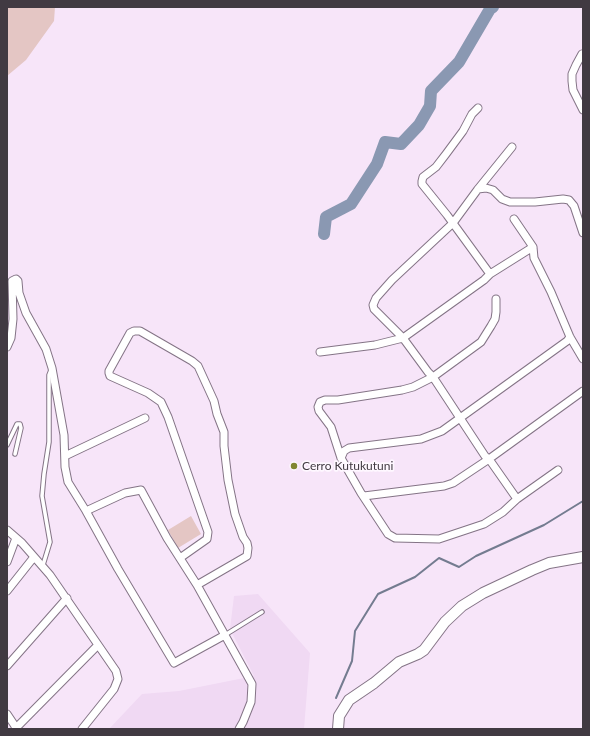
<!DOCTYPE html>
<style>
body{margin:0}
#map{position:relative;width:590px;height:736px;overflow:hidden;background:#f7e5f9;font-family:Lato,sans-serif}
canvas{display:block}
.frame{position:absolute;inset:0;border:8px solid #413a42;pointer-events:none}
</style>
<div id="map">
<canvas width="590" height="736"></canvas>
<div class="frame"></div>
</div>
<script>
const c = document.querySelector('canvas').getContext('2d');
c.lineJoin = 'round';
function paint(path, color) {
  c.fillStyle = color;
  c.fill(path, 'evenodd');
}
function poly(rows) {
  const path = new Path2D();
  for (const r of rows) {
    path.moveTo(r[0], r[1]);
    for (let i = 2; i < r.length; i += 2) path.lineTo(r[i], r[i + 1]);
  }
  return path;
}
function trace(path, color, width, dash) {
  c.strokeStyle = color;
  c.lineWidth = width;
  c.lineCap = dash ? 'butt' : 'round';
  c.setLineDash(dash || []);
  c.stroke(path);
}
function write(font, color, halo, rows, align = 'center') {
  c.font = font + ' Lato,sans-serif';
  c.lineWidth = 3.5;
  c.setLineDash([]);
  c.textBaseline = 'middle';
  c.strokeStyle = halo;
  c.fillStyle = color;
  for (const [text, x, y, turn = 0] of rows) {
    c.save();
    c.translate(x, y);
    c.rotate((+turn || 0) * Math.PI / 180);
    c.textAlign = isNaN(turn) ? turn : align;
    if (halo) c.strokeText(text, 0, 0);
    c.fillText(text, 0, 0);
    c.restore();
  }
}
paint(poly([
 [258,594,310,653,304,729,109,729,142,694,179,691,254,676,230,629,234,596]
]), '#f0d9f3');
paint(poly([
 [7,7,55,7,54,21,26,60,7,76],
 [191,516,201,534,178,548,168,530]
]), '#e4c6c4');
trace(poly([
 [336,698,352,661,355,631,378,594,415,577,439,558,459,567,476,556,544,525,583,501]
]), '#747c90', 2);
trace(poly([
 [324,234,326,217,351,204,377,164,385,142,401,144,419,125,430,106,431,91,459,62,490,9,493,7]
]), '#8a98b2', 12);
const lane = poly([
 [7,445,17,424,20,424,21,428,15,454],
 [43,565,50,542,42,496,44,474,49,442,49,375,51,370],
 [225,635,262,612]
]);
const street = poly([
 [582,54,576,65,572,74,572,81,573,90,583,110],
 [478,108,472,114,463,131,446,154,436,167,423,177,422,181,422,184,447,215,490,274],
 [512,147,478,189,453,223,392,280,376,298,373,305,374,309,403,338,428,372,433,377,485,456,489,459,517,499],
 [478,189,486,188,493,190,502,199,510,202,535,202,563,199,569,200,574,206,583,233],
 [514,219,533,247,534,258,551,292,570,337,583,359],
 [496,299,496,312,495,319,491,326,481,342,433,377,413,387,402,390,338,400,325,400,320,402,318,407,319,411,331,427,341,458,361,493,388,534,395,538,439,539,484,524,503,512,517,499,558,470],
 [7,347,11,338,13,319,12,281,16,279,18,281,19,293,26,313,46,349,52,368,64,435,65,467,68,482,86,511,118,569,174,663,225,635],
 [320,352,375,345,403,338,484,280,490,274,533,247],
 [65,456,145,418],
 [341,458,344,451,349,448,421,439,442,431,567,341,570,337],
 [364,496,444,486,453,483,489,459,583,391],
 [86,511,125,493,141,490,167,538,197,585,252,684,251,702,243,722,239,729],
 [7,530,22,543,50,575,116,671,118,679,114,689,82,729],
 [180,558,207,539,208,532,168,417,161,402,148,393,110,376,109,373,109,371,130,333,134,331,140,331,192,361,198,366,214,401,217,414,224,432,224,446,228,480,235,514,243,537,247,543,248,548,247,556,197,585],
 [7,562,16,538],
 [7,591,34,557],
 [7,666,67,598],
 [7,714,17,729],
 [15,729,98,645]
]);
const secondary = poly([
 [338,729,339,716,349,700,374,683,399,662,418,654,424,650,445,622,462,606,483,593,532,570,549,563,583,557]
]);
trace(lane, '#847486', 5.5);
trace(street, '#847486', 9);
trace(secondary, '#847486', 12);
trace(lane, '#fff', 3.5);
trace(street, '#fff', 7);
trace(secondary, '#fff', 10);
for (const [x, y, r, color] of [
 [294,466,4,"#818631"]
]) {
  const dot = new Path2D();
  dot.arc(x, y, r, 0, 2 * Math.PI);
  c.fillStyle = color;
  c.fill(dot);
  trace(dot, '#fef7ff', 1.5);
}
write('12px', '#413a42', '#fef7ff', [
 ["Cerro Kutukutuni",302,466]
], 'left');
</script>
